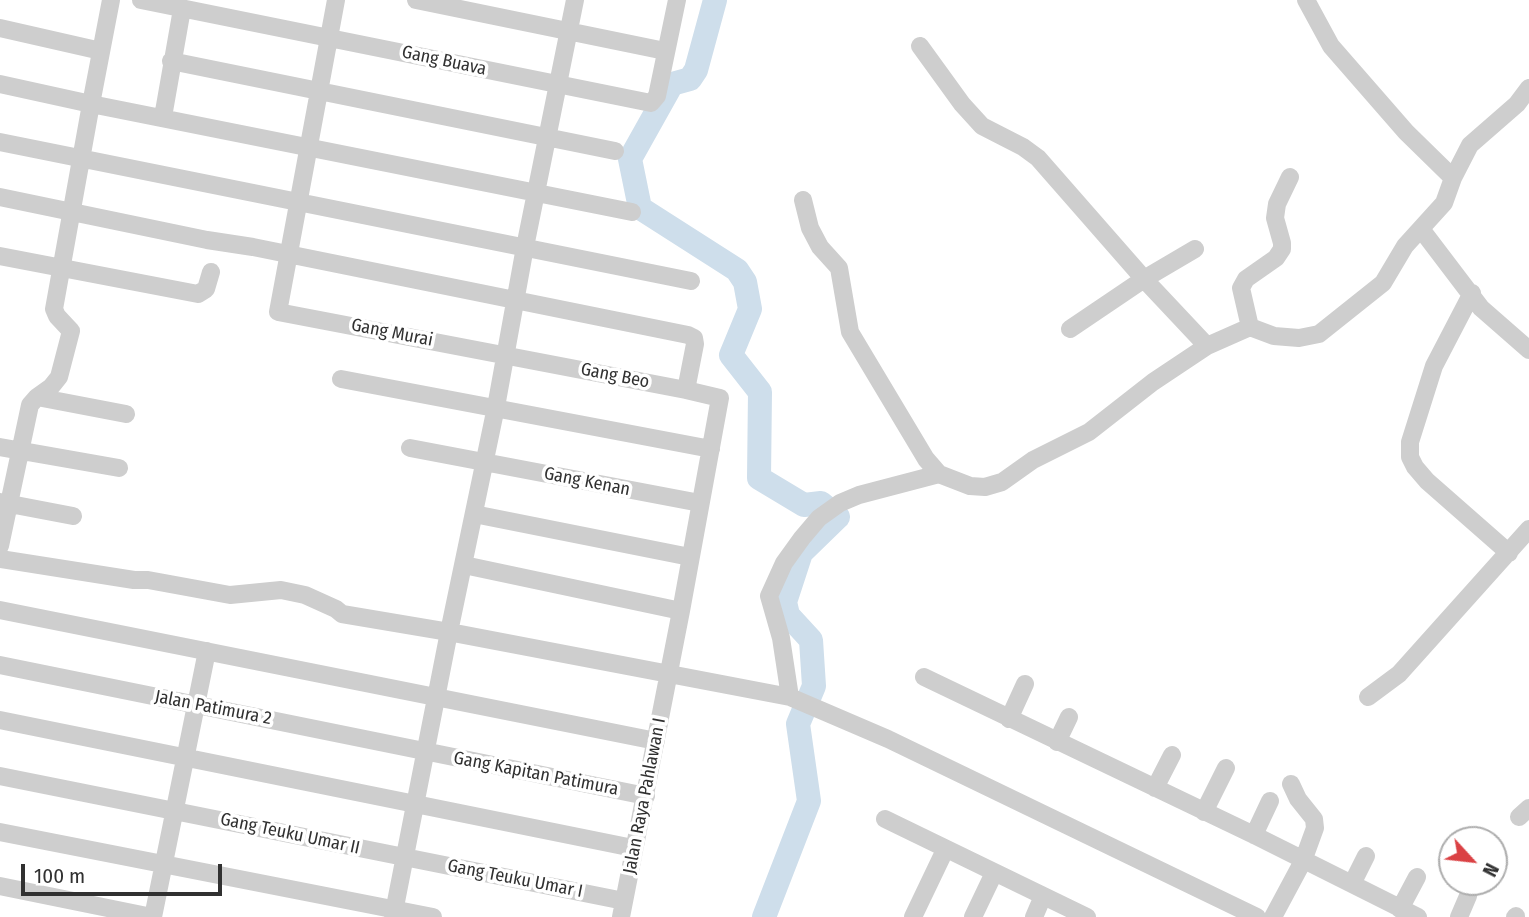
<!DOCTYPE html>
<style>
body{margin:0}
#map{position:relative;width:1529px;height:917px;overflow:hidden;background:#fff;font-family:"Fira Sans Condensed",sans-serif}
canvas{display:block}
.north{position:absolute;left:1438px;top:826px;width:70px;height:70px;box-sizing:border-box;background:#fff;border:2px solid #adadad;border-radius:50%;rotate:117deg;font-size:19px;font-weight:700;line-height:28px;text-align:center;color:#313131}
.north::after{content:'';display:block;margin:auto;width:24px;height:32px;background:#da4144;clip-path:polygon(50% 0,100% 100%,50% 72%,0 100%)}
.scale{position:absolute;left:21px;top:864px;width:201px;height:32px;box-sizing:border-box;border:4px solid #313131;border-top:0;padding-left:9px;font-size:21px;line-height:24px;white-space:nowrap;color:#313131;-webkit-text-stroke:5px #fff;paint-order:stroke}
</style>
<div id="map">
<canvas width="1529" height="917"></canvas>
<div class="north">N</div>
<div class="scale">100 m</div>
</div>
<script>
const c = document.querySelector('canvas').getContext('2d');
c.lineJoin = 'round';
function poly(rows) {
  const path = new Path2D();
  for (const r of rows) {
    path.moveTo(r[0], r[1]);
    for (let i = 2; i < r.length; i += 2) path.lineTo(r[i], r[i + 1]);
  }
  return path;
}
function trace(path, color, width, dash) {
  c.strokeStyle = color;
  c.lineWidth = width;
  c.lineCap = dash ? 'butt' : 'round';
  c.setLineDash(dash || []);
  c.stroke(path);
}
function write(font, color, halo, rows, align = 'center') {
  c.font = font + ' "Fira Sans Condensed",sans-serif';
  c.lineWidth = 7;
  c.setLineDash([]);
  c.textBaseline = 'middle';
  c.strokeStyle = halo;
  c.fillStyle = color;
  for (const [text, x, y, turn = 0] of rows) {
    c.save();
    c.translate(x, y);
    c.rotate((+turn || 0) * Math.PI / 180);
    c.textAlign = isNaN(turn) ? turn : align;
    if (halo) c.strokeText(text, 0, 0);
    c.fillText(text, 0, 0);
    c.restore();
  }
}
trace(poly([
 [715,0,696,70,690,79,672,84,630,159,640,208,737,270,745,282,750,309,731,355,760,392,759,478,804,505,821,503,838,517,801,553,785,602,788,615,811,640,814,686,798,724,809,801,764,917]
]), '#cedeeb', 24);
trace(poly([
 [111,0,91,104,632,212],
 [141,0,651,103,657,96,677,0],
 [336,0,278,312,686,390,720,398,681,611,621,917],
 [416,0,665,51],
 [1306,0,1331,46,1406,132,1453,178],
 [0,28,101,51],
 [920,46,962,104,982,126,1023,147,1038,158,1144,279,1207,346],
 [171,61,615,151],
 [0,84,91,104,54,309,57,316,71,331,59,377,51,387,37,397,30,405,0,546],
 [163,117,182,9],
 [0,142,691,281],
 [0,197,207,240,253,247,688,335,694,338,695,344,686,390],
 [803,200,810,228,820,247,839,268,850,332,926,459,939,474],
 [1421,229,1481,308,1529,350],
 [0,256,198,294,206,289,211,272],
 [1472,293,1434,366,1410,442,1410,457,1415,467,1427,481,1509,553],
 [1250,327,1241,288,1246,279,1276,258,1282,249,1282,243,1275,218,1277,204,1290,177],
 [1070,329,1144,279,1195,249],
 [341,379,711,449],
 [37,397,126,414],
 [0,447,119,468],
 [410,448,700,503],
 [0,502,73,516],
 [474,514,690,557],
 [0,559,134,580,148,580,230,595,281,590,305,595,336,609,342,614,449,632,790,697,888,739,1257,917],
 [464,565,681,611],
 [0,610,656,741],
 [0,665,646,796],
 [924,677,1254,835,1418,917],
 [790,697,781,638,769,596,784,563,802,538,819,518,840,503,859,495,939,474,970,486,985,487,1002,482,1033,460,1089,432,1153,382,1207,346,1250,327,1274,336,1299,338,1319,334,1383,283,1405,246,1444,203,1453,178,1470,145,1517,104,1529,88],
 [1368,697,1399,674,1529,529],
 [1009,719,1025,684],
 [0,720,633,848],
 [1057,742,1069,717],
 [0,776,624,901],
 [1155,788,1172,755],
 [1204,812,1226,768],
 [1519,817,1529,808],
 [885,819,1087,917],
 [0,832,433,917],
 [1254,835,1270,801],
 [1352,884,1366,856],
 [0,886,152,917],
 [1400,909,1417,877],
 [153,917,207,651],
 [393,917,449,632,496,407,525,247,575,0],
 [913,917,945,850],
 [973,917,994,873],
 [1034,917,1043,896],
 [1273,917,1303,861,1315,828,1314,819,1298,799,1291,784],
 [1459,917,1468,896],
 [1515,917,1516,916]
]), '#cecece', 18);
write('18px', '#313131', '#fff', [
 ["Gang Buava",444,61,12],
 ["Gang Murai",392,333,11],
 ["Gang Beo",615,376,11],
 ["Gang Kenan",587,482,11],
 ["Jalan Patimura 2",213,708,11],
 ["Gang Kapitan Patimura",536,774,11],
 ["Jalan Raya Pahlawan I",645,796,-79],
 ["Gang Teuku Umar II",290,834,12],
 ["Gang Teuku Umar I",515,879,11]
]);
</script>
